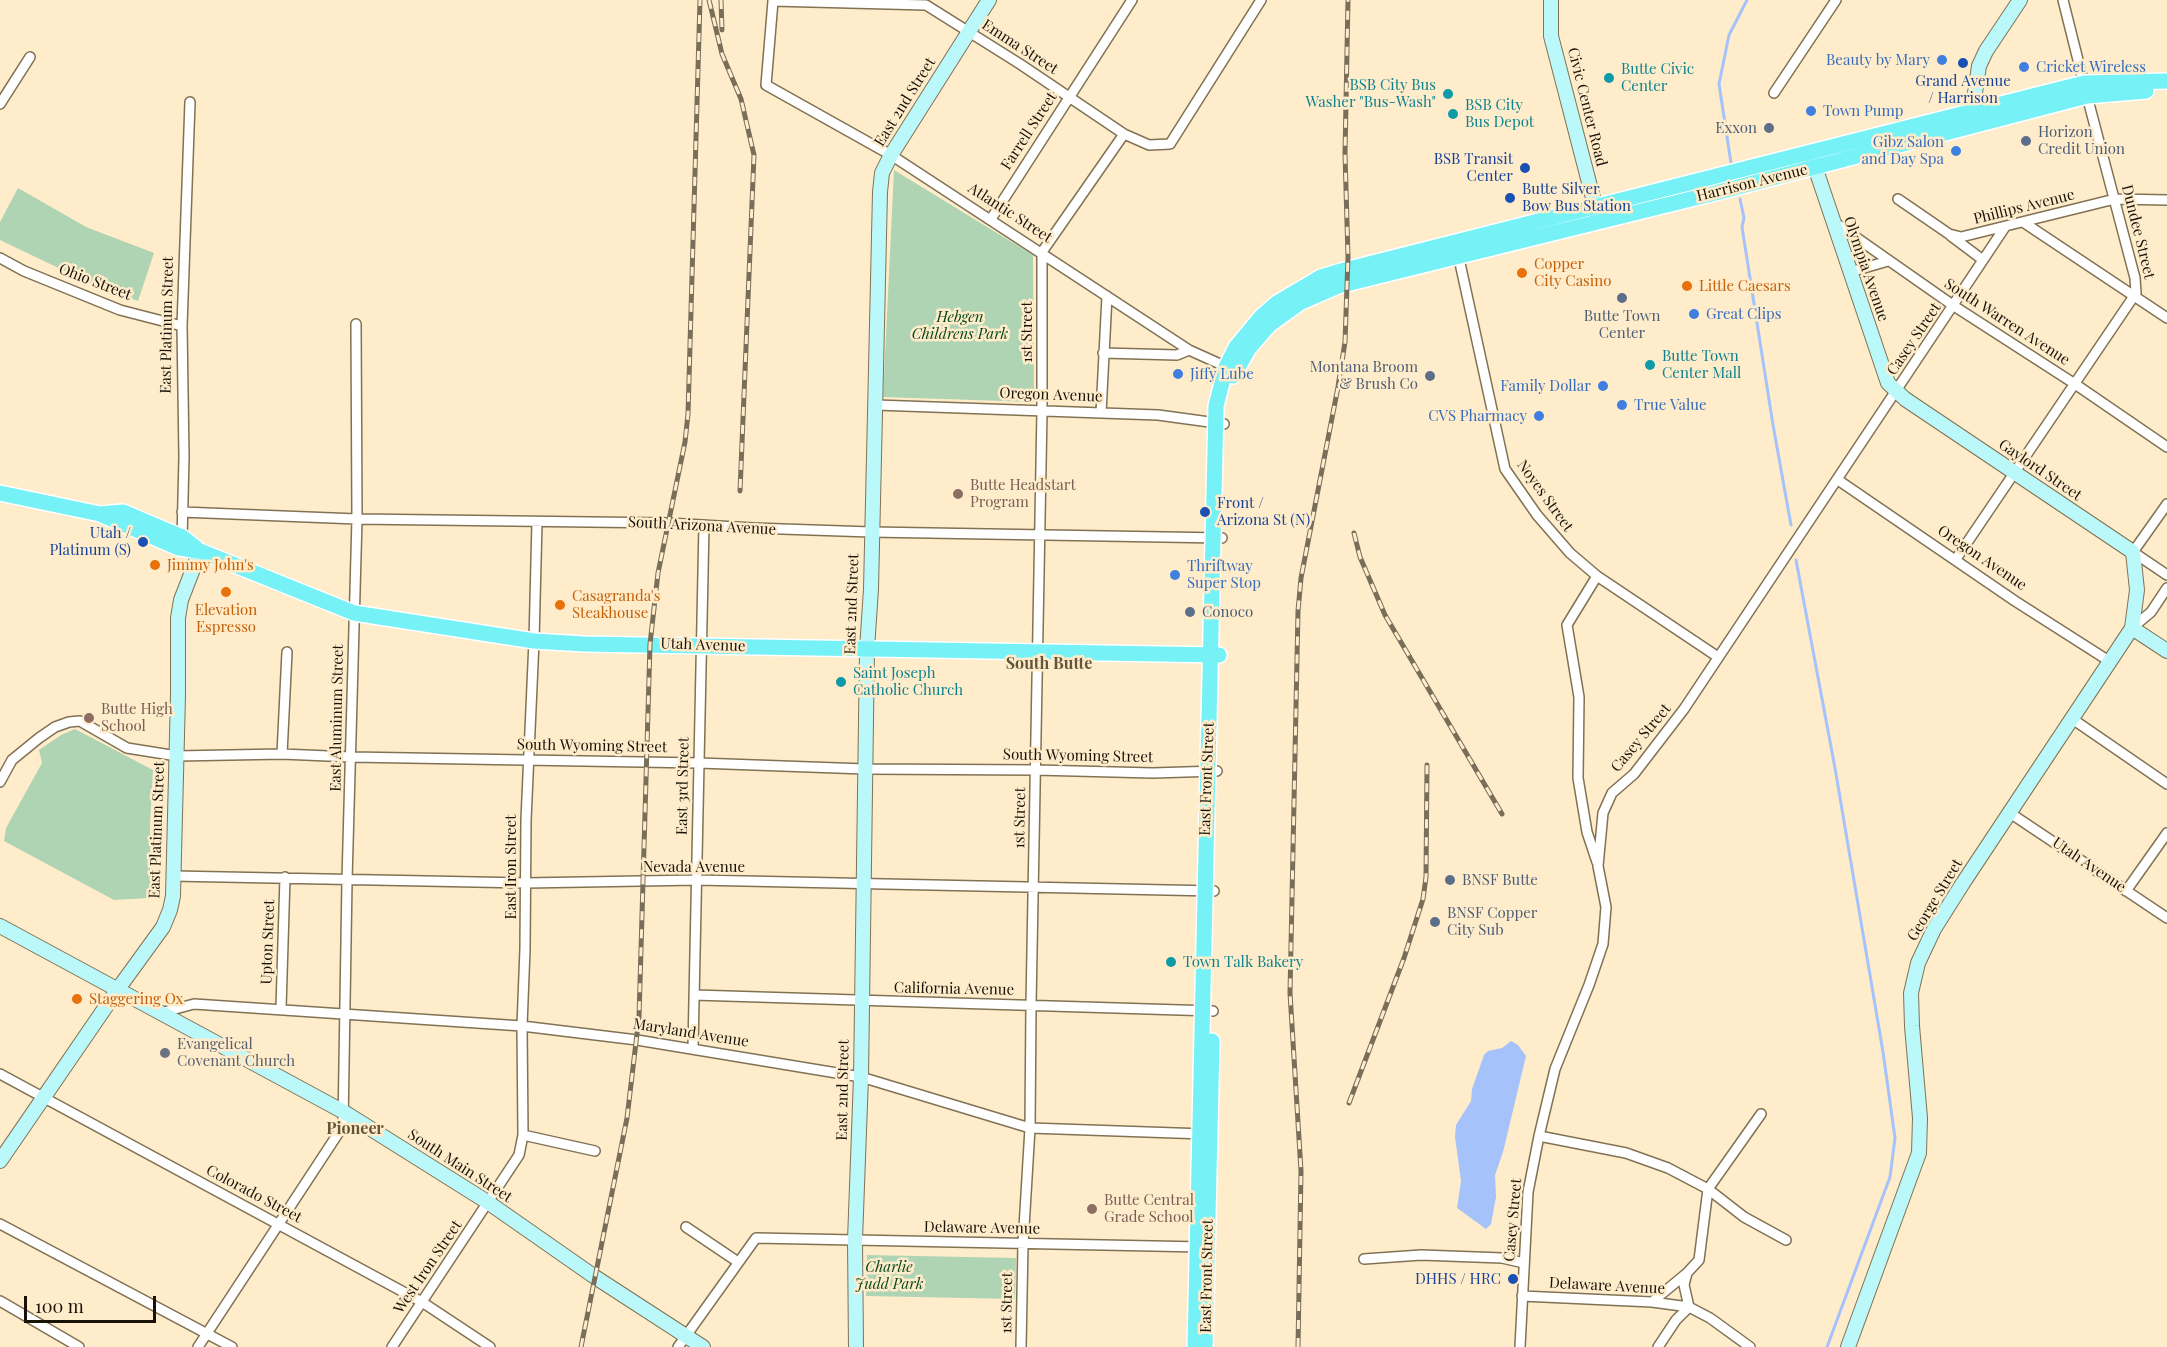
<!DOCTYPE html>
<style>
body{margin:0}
#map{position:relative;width:2167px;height:1347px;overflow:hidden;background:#feeccb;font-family:"Playfair Display",serif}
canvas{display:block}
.scale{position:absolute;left:24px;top:1296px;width:132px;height:27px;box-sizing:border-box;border:3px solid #181207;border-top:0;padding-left:8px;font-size:18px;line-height:21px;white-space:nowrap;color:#181207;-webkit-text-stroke:4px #feeccb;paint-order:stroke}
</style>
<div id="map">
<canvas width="2167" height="1347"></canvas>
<div class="scale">100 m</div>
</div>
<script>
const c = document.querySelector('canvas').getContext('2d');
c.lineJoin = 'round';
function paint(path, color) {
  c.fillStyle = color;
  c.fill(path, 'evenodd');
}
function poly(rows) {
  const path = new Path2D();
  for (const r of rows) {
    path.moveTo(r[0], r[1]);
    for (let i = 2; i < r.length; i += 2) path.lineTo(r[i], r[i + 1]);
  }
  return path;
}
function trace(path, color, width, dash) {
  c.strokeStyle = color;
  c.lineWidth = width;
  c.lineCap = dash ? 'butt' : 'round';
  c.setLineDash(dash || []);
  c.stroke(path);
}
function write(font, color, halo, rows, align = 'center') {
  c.font = font + ' "Playfair Display",serif';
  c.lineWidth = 5;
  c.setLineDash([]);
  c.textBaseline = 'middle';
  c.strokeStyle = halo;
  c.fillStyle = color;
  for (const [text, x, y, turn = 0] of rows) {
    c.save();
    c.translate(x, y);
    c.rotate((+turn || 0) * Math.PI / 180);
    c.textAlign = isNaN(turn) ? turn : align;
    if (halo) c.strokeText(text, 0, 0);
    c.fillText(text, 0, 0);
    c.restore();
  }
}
paint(poly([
 [894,170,1033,255,1034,402,883,397],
 [18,188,86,227,154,253,138,301,94,285,0,240,0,222],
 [75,729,153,770,150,824,151,888,149,898,114,900,4,841,6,828,42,763,39,750,61,735],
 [867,1255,1016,1258,1015,1299,866,1296]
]), '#afd4b4');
paint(poly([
 [1511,1041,1518,1045,1526,1056,1503,1152,1495,1175,1496,1197,1491,1224,1486,1229,1457,1208,1461,1181,1455,1137,1456,1125,1471,1101,1472,1089,1484,1055,1488,1051,1502,1048]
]), '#a6c2fb');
trace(poly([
 [1731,163,1719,84,1729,35,1747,0],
 [1740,199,1744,218,1742,227,1773,425,1791,525],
 [1796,560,1835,768,1883,1052,1895,1138,1890,1177,1827,1347]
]), '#a6c2fb', 3);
const street = poly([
 [1774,93,1836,0],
 [0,104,30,57],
 [1898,199,1949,234,1961,237,2115,199,2167,200],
 [991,219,1132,0],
 [1834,222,1954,306,2075,384,2167,447],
 [2023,222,2167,318],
 [1951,236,1983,260],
 [1458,254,1505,469,1537,515,1570,553,1597,576,1718,657],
 [0,258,24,271,120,310,182,326],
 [1850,272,1888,261],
 [1103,353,1177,355,1189,350],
 [1229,368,1189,350,891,155,766,85,773,1,926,5,1020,64,1124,134,1149,145,1170,144,1261,0],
 [876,405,1158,415,1224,424],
 [1101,413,1107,296],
 [1838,480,2015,601,2109,661],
 [2167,504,2133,552,2167,575],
 [182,512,357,519,668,523,753,528,871,532,1222,538],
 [182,540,184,457,182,326,190,102],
 [1956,559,2136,293,2135,278,2087,96,2063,0],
 [2132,628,2151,612,2167,588],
 [2071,718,2167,784],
 [282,754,287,652],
 [0,782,12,760,39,738,55,727,69,722,80,721,127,748,177,756,282,754,351,757,699,763,865,769,1036,770,1153,773,1217,771],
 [2010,813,2167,918],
 [1597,862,1587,832,1578,778,1579,697,1567,625,1597,576],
 [173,876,526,883,697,880,1214,891],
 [2126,891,2167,833],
 [694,995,1213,1011],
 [281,1008,285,877],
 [160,1013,194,1004,522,1026,637,1040,861,1077,1030,1128,1205,1134],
 [693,1048,704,525],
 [0,1074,422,1302,490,1347],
 [523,1135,595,1151],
 [1539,1136,1626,1153,1668,1168,1708,1189,1744,1217,1786,1240],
 [0,1224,232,1347],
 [686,1227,738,1262],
 [1364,1259,1421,1255,1502,1258,1524,1263],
 [1522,1296,1652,1302,1689,1307,1710,1318,1750,1347],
 [0,1301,79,1347],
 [1652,1302,1687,1273],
 [198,1347,343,1126,347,880,357,519,356,324],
 [392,1347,519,1155,523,1135,522,1026,525,949,526,820,534,641,537,522],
 [678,1347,756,1238,1202,1247],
 [1021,1347,1023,1244,1030,1128,1031,1005,1042,411,1042,252,1124,134],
 [1520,1347,1528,1192,1539,1136,1555,1069,1589,985,1603,944,1606,907,1598,866,1603,813,1612,793,1634,774,1684,709,2005,227],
 [1658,1347,1676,1320,1689,1307,1684,1285,1687,1273,1699,1260,1708,1189,1761,1114]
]);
const secondary = poly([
 [1551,0,1551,36,1598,217],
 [1982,120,1975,93,1979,66,1986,51,2020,0],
 [1812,158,1888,383,1905,399,2133,552,2137,590,2132,628,1963,883,1934,929,1918,963,1911,993,1912,1026,1920,1118,1919,1153,1848,1347],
 [2132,628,2167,651],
 [0,926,344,1112,489,1203,595,1277,703,1347],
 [0,1161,118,989,163,927,170,910,173,896,178,695,178,618,181,600,200,551],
 [856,1347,855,1240,861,1077,867,649,871,589,880,192,882,173,891,155,989,0]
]);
const primary = poly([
 [1233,376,1249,348,1269,325,1301,302,1338,286,1715,193,2087,96,2146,91],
 [0,493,100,514,123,512,182,537,196,548],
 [100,514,158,539,179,548,200,551,354,613,534,641,584,644,1219,655],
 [1195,1347,1216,406,1226,367,1236,347,1261,317,1277,303,1321,277,1341,271,2084,83,2167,81],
 [1205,1347,1212,1041]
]);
trace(street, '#817254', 12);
trace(secondary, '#817254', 16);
trace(primary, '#fff', 18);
trace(street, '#fff', 9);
trace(secondary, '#bbf8fa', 14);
trace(primary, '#76f1f6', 15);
const rail = poly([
 [709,0,722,54,741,99,754,155,740,491],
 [721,0,722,30],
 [1354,533,1360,557,1385,615,1502,814],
 [1349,1103,1404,958,1423,899,1426,877,1427,765],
 [581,1347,627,1118,639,1017,650,644,658,573,685,442,688,414,700,0],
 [1298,1347,1301,1171,1290,993,1298,611,1301,578,1338,387,1345,342,1348,257,1345,154,1348,0]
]);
trace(rail, '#796e5a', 5);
trace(rail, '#feeccb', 3, [9]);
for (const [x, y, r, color] of [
 [1942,60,6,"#3f7fe0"],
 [1963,63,6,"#1a4fb4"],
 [2024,67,6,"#3f7fe0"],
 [1609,78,6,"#0f9aa8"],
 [1448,94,6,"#0f9aa8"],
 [1811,111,6,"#3f7fe0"],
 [1453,114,6,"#0f9aa8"],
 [1769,128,6,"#5c6f8a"],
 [2026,141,6,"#5c6f8a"],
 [1956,151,6,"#3f7fe0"],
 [1525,168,6,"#1a4fb4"],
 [1510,198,6,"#1a4fb4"],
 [1522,273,6,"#e8710a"],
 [1687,286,6,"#e8710a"],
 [1622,298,6,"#5c6f8a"],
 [1694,314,6,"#3f7fe0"],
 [1650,365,6,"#0f9aa8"],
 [1178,374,6,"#3f7fe0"],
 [1430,376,6,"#5c6f8a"],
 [1603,386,6,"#3f7fe0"],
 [1622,405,6,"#3f7fe0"],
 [1539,416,6,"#3f7fe0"],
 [958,494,6,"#8d6e63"],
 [1205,512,6,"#1a4fb4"],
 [143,542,6,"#1a4fb4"],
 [155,565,6,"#e8710a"],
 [1175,575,6,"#3f7fe0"],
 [226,592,6,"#e8710a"],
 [560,605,6,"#e8710a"],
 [1190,612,6,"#5c6f8a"],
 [841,682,6,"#0f9aa8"],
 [89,718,6,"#8d6e63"],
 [1450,880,6,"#5c6f8a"],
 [1435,922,6,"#5c6f8a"],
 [1171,962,6,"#0f9aa8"],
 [77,999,6,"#e8710a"],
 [165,1053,6,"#6b7280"],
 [1092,1209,6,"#8d6e63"],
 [1513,1279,6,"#1a4fb4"]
]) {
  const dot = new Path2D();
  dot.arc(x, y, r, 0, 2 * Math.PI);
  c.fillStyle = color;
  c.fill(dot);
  trace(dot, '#feeccb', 2);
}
write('15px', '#181207', '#feeccb', [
 ["Emma Street",1020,47,33],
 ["East 2nd Street",905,102,-58],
 ["Civic Center Road",1587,107,76],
 ["Farrell Street",1029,131,-57],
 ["Harrison Avenue",1752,183,-14],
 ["Phillips Avenue",2024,207,-14],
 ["Atlantic Street",1010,213,33],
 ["Dundee Street",2138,232,76],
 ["Olympia Avenue",1866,269,71],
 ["Ohio Street",95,282,21],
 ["South Warren Avenue",2007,322,33],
 ["East Platinum Street",167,325,-89],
 ["1st Street",1027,332,-90],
 ["Casey Street",1914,339,-56],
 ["Oregon Avenue",1051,395,2],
 ["Gaylord Street",2040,470,34],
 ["Noyes Street",1545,496,54],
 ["South Arizona Avenue",702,526,3],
 ["Oregon Avenue",1982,558,34],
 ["East 2nd Street",852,604,-88],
 ["Utah Avenue",703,645,2],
 ["East Aluminum Street",337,718,-89],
 ["Casey Street",1641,738,-50],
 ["South Wyoming Street",592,746,1],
 ["South Wyoming Street",1078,756,1],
 ["East Front Street",1207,779,-88],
 ["East 3rd Street",683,786,-89],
 ["1st Street",1020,818,-89],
 ["East Platinum Street",157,830,-88],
 ["Utah Avenue",2089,865,34],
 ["East Iron Street",511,867,-90],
 ["Nevada Avenue",694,867],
 ["George Street",1935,900,-59],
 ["Upton Street",268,942,-88],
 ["California Avenue",954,989,1],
 ["Maryland Avenue",691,1033,9],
 ["East 2nd Street",843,1090,-89],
 ["South Main Street",460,1166,33],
 ["Colorado Street",254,1194,28],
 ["Casey Street",1513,1220,-85],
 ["Delaware Avenue",982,1228,1],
 ["West Iron Street",428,1267,-56],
 ["East Front Street",1207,1276,-89],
 ["Delaware Avenue",1607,1286,3],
 ["1st Street",1007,1303,-89]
]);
write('15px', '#366cbe', '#feeccb', [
 ["Beauty by Mary",1930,60,"right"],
 ["Cricket Wireless",2036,67],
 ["Town Pump",1823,111],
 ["Gibz Salon",1944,142,"right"],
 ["and Day Spa",1944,159,"right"],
 ["Great Clips",1706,314],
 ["Jiffy Lube",1190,374],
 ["Family Dollar",1591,386,"right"],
 ["True Value",1634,405],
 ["CVS Pharmacy",1527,416,"right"],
 ["Thriftway",1187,566],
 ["Super Stop",1187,583]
], 'left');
write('15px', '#0d838f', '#feeccb', [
 ["Butte Civic",1621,69],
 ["Center",1621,86],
 ["BSB City Bus",1436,85,"right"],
 ["Washer \"Bus-Wash\"",1436,102,"right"],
 ["BSB City",1465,105],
 ["Bus Depot",1465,122],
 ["Butte Town",1662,356],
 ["Center Mall",1662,373],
 ["Saint Joseph",853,673],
 ["Catholic Church",853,690],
 ["Town Talk Bakery",1183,962]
], 'left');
write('15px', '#164399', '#feeccb', [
 ["Grand Avenue",1963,81,"center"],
 ["/ Harrison",1963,98,"center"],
 ["BSB Transit",1513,159],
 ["Center",1513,176],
 ["Butte Silver",1522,189,"left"],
 ["Bow Bus Station",1522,206,"left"],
 ["Front /",1217,503,"left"],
 ["Arizona St (N)",1217,520,"left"],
 ["Utah /",131,533],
 ["Platinum (S)",131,550],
 ["DHHS / HRC",1501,1279]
], 'right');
write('15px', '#4e5e75', '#feeccb', [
 ["Exxon",1757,128,"right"],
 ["Horizon",2038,132],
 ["Credit Union",2038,149],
 ["Butte Town",1622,316,"center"],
 ["Center",1622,333,"center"],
 ["Montana Broom",1418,367,"right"],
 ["& Brush Co",1418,384,"right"],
 ["Conoco",1202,612],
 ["BNSF Butte",1462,880],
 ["BNSF Copper",1447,913],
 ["City Sub",1447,930]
], 'left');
write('15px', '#c56008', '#feeccb', [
 ["Copper",1534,264],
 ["City Casino",1534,281],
 ["Little Caesars",1699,286],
 ["Jimmy John's",167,565],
 ["Casagranda's",572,596],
 ["Steakhouse",572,613],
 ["Elevation",226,610,"center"],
 ["Espresso",226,627,"center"],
 ["Staggering Ox",89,999]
], 'left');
write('italic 15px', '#06461b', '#feeccb', [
 ["Hebgen",960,317],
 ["Childrens Park",960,334],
 ["Charlie",889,1267],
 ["Judd Park",889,1284]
]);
write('15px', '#785e54', '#feeccb', [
 ["Butte Headstart",970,485],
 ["Program",970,502],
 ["Butte High",101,709],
 ["School",101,726],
 ["Butte Central",1104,1200],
 ["Grade School",1104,1217]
], 'left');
write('15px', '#5b616d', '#feeccb', [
 ["Evangelical",177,1044],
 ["Covenant Church",177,1061]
], 'left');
write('bold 16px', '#645539', '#feeccb', [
 ["South Butte",1049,664],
 ["Pioneer",355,1129]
]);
</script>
